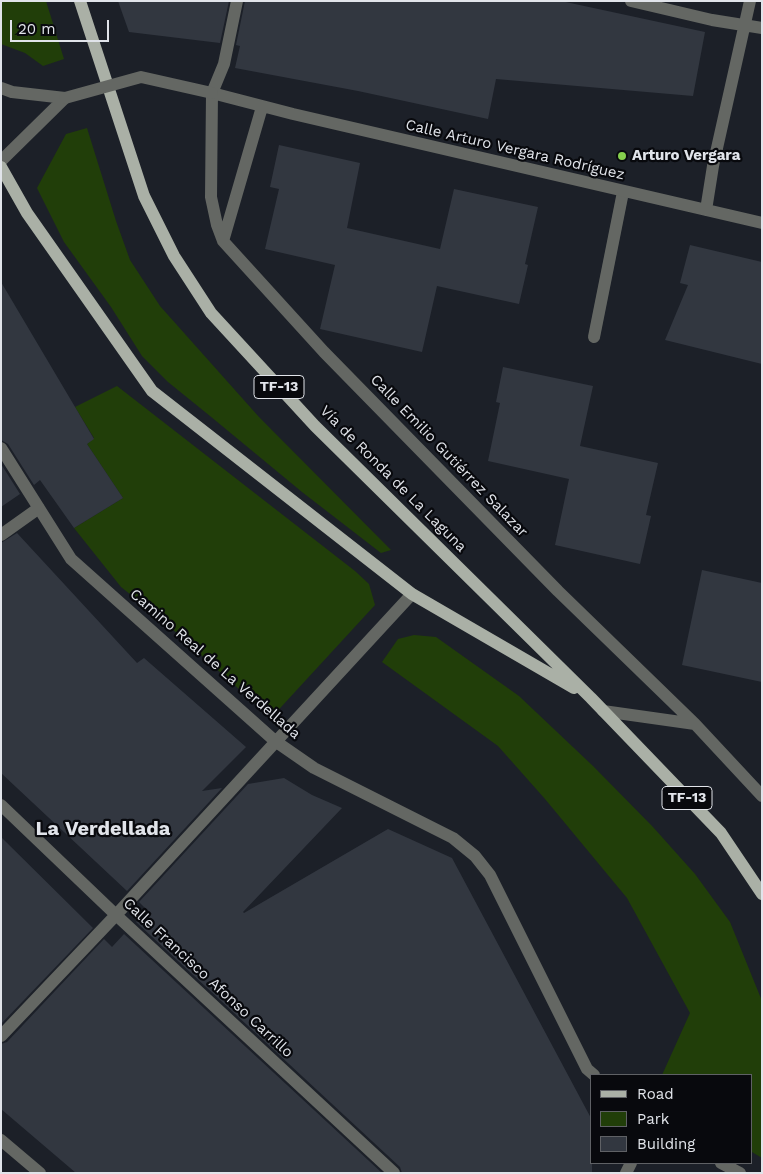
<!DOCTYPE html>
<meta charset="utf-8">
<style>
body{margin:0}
#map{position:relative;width:763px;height:1174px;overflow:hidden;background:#1c2028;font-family:"Work Sans",sans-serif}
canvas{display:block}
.frame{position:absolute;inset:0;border:2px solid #e1e4ea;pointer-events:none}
.legend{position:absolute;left:590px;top:1074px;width:162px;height:90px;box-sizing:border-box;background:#08090d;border:1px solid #5f6165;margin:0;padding:6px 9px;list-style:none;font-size:15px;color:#e1e4ea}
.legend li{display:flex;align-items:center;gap:10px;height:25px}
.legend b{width:25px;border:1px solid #5f6165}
.scale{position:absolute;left:10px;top:20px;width:99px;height:22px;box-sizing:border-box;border:2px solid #e1e4ea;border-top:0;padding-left:6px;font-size:15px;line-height:18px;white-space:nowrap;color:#e1e4ea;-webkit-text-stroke:4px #08090d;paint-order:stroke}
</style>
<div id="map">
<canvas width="763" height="1174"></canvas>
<div class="frame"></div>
<ul class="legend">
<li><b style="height:6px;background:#aab0a6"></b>Road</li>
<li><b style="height:14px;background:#213e09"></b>Park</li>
<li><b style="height:14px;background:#323740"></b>Building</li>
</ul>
<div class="scale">20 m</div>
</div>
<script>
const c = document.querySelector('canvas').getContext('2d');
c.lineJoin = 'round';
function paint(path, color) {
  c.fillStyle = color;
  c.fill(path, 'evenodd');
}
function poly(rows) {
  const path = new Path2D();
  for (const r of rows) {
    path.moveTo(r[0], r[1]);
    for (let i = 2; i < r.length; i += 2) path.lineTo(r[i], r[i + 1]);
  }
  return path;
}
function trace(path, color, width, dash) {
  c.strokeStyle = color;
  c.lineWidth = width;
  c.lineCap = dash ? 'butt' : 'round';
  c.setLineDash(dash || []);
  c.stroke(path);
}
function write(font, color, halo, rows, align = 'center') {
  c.font = font + ' "Work Sans",sans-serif';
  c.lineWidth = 4.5;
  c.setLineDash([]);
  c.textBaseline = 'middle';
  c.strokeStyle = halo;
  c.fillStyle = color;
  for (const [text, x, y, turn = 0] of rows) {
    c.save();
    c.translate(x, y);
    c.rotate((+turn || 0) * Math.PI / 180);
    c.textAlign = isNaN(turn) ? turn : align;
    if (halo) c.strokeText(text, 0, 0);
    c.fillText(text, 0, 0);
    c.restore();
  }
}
paint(poly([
 [1,1,46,1,64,59,43,66,25,53,1,44],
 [87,128,116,221,130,260,160,306,259,417,391,550,381,553,302,492,210,416,168,382,142,356,111,307,64,242,37,188,66,134],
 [117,386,355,571,369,584,375,605,271,718,160,618,121,587,74,528,123,498,87,444,94,438,75,407],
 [414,635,436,637,519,696,593,766,653,827,695,874,730,922,762,1001,762,1158,752,1152,752,1075,662,1075,690,1013,627,898,545,799,498,746,382,662,398,639]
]), '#213e09');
paint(poly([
 [118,1,229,1,220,43,129,32],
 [245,1,561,1,705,32,693,96,496,79,488,119,358,91,235,68,240,46,236,45],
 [279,145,360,163,347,228,440,249,454,189,538,207,525,264,528,265,519,304,437,286,422,352,320,329,335,265,265,249,279,189,270,187],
 [690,245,762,262,762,364,665,340,688,285,680,283],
 [1,282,94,439,87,444,123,498,74,528,40,480,34,485,8,444,1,440],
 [503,367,593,386,580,446,658,463,646,515,651,516,640,564,555,545,569,479,488,461,500,403,496,402],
 [1,464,20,494,1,507],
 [17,533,137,663,144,658,246,747,202,791,222,788,127,891,1,773,1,543],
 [702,570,762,583,762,682,682,665],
 [284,778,312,795,342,808,243,912,244,913,388,829,452,858,592,1120,592,1173,402,1173,400,1167,136,922,147,910,139,902,248,784],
 [1,837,93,928,1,1024],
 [124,934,382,1173,76,1173,1,1109,1,1044,7,1042,104,939,112,947]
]), '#323740');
trace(poly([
 [594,337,623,192]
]), '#646763', 12);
trace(poly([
 [237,1,224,64,212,93,211,197,217,225,223,241,324,352,558,591,695,724,762,796],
 [631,1,712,20,762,28],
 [1,88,12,92,65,98],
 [212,93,293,114,762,223],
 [1,161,65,98],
 [706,210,713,166,750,1],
 [223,241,262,107],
 [1,448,71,559,275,741,314,768,453,838,475,856,490,875,587,1069,594,1075],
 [1,535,39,508],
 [603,711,695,724],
 [1,805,116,915,394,1173],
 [1,1036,116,915,412,594],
 [1,1140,40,1173],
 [721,1163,740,1173],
 [626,1173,631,1163]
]), '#646763', 12);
trace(poly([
 [80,1,144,196,174,256,211,313,315,426,591,698,721,833,762,894],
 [1,167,27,213,152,391,412,594,574,688]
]), '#aab0a6', 12);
trace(poly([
 [65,98,141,77,212,93]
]), '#646763', 12);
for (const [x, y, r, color] of [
 [622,156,5,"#85cf4d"]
]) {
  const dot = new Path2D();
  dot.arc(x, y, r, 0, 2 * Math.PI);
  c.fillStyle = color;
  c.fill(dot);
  trace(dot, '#08090d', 2);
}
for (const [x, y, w] of [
 [279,387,50],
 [687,798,50]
]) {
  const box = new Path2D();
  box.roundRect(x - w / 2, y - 11.5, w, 23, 4);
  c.fillStyle = '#08090d';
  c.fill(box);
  trace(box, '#e1e4ea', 1);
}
write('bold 14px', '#e1e4ea', null, [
 ["TF-13",279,387],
 ["TF-13",687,798]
]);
write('15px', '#e1e4ea', '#08090d', [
 ["Calle Arturo Vergara Rodríguez",515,150,13],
 ["Calle Emilio Gutiérrez Salazar",449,456,46],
 ["Vía de Ronda de La Laguna",393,479,45],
 ["Camino Real de La Verdellada",215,664,41],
 ["Calle Francisco Afonso Carrillo",208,978,43]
]);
write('bold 15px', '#e1e4ea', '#08090d', [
 ["Arturo Vergara",632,156]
], 'left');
write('bold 20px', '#e1e4ea', '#08090d', [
 ["La Verdellada",103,829]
]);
</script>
